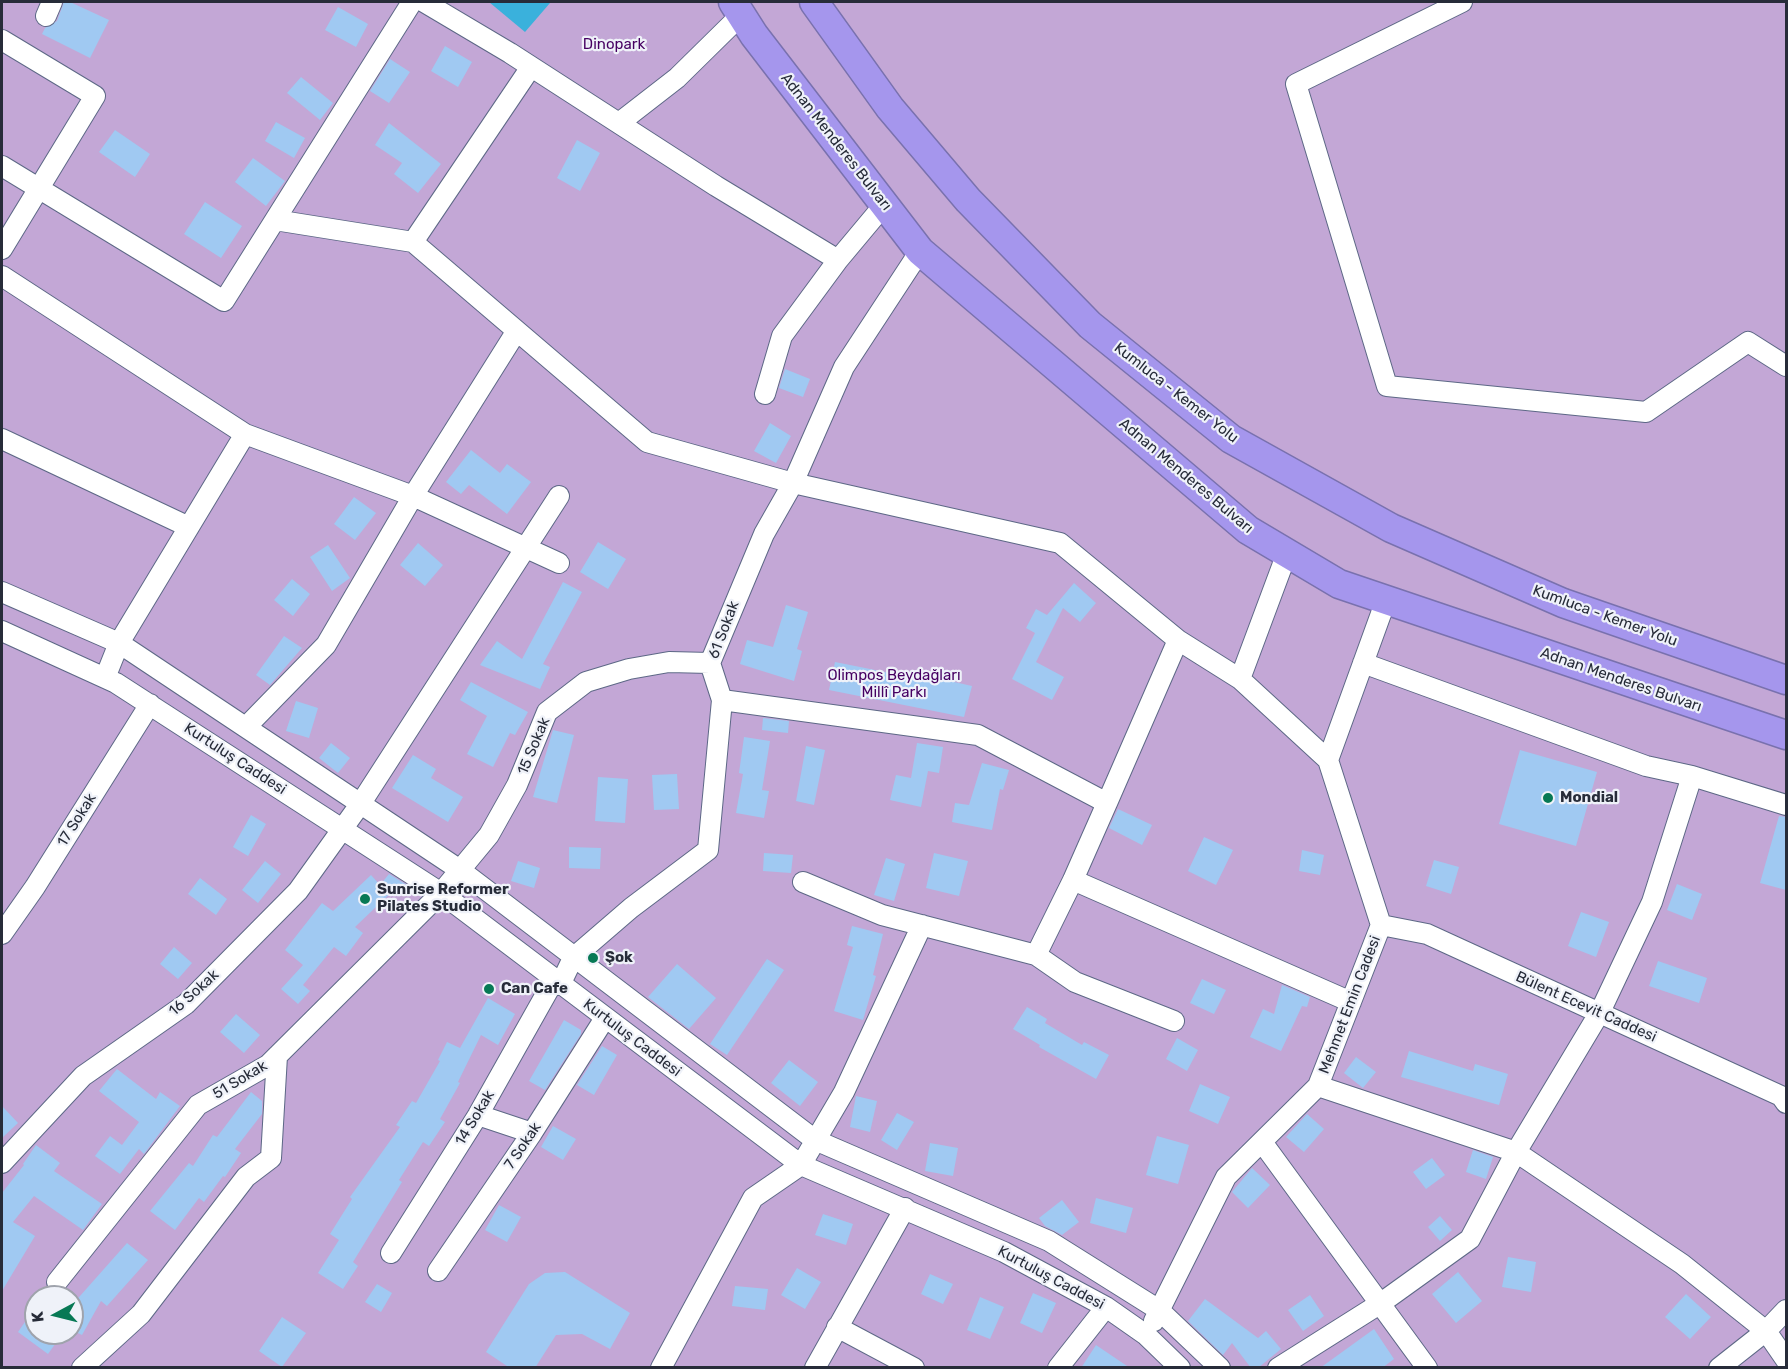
<!DOCTYPE html>
<meta charset="utf-8">
<style>
body{margin:0}
#map{position:relative;width:1788px;height:1369px;overflow:hidden;background:#dde5fa;font-family:Rubik,sans-serif}
canvas{display:block}
.frame{position:absolute;inset:0;border:3px solid #272c39;pointer-events:none}
.north{position:absolute;left:24px;top:1285px;width:60px;height:60px;box-sizing:border-box;background:#eff2f9;border:2px solid #9fa3ac;border-radius:50%;rotate:263deg;font-size:16px;font-weight:700;line-height:24px;text-align:center;color:#272c39}
.north::after{content:'';display:block;margin:auto;width:21px;height:27px;background:#077955;clip-path:polygon(50% 0,100% 100%,50% 72%,0 100%)}
</style>
<div id="map">
<canvas width="1788" height="1369"></canvas>
<div class="frame"></div>
<div class="north">K</div>
</div>
<script>
const c = document.querySelector('canvas').getContext('2d');
c.lineJoin = 'round';
function paint(path, color) {
  c.fillStyle = color;
  c.fill(path, 'evenodd');
}
function poly(rows) {
  const path = new Path2D();
  for (const r of rows) {
    path.moveTo(r[0], r[1]);
    for (let i = 2; i < r.length; i += 2) path.lineTo(r[i], r[i + 1]);
  }
  return path;
}
function trace(path, color, width, dash) {
  c.strokeStyle = color;
  c.lineWidth = width;
  c.lineCap = dash ? 'butt' : 'round';
  c.setLineDash(dash || []);
  c.stroke(path);
}
function write(font, color, halo, rows, align = 'center') {
  c.font = font + ' Rubik,sans-serif';
  c.lineWidth = 4.5;
  c.setLineDash([]);
  c.textBaseline = 'middle';
  c.strokeStyle = halo;
  c.fillStyle = color;
  for (const [text, x, y, turn = 0] of rows) {
    c.save();
    c.translate(x, y);
    c.rotate((+turn || 0) * Math.PI / 180);
    c.textAlign = isNaN(turn) ? turn : align;
    if (halo) c.strokeText(text, 0, 0);
    c.fillText(text, 0, 0);
    c.restore();
  }
}
paint(poly([
 [2,2,1786,2,1786,1367,2,1368],
 [36,1297,72,1297,72,1333,36,1333]
]), '#c3a7d6');
paint(poly([
 [489,2,549,2,550,3,525,32]
]), '#3ab1dc');
paint(poly([
 [64,2,70,2,109,20,90,58,42,34,45,28,57,21],
 [338,7,368,24,356,47,325,30],
 [445,46,472,62,458,87,431,71],
 [390,59,410,72,389,103,370,91],
 [301,77,333,103,320,120,287,93],
 [276,122,305,138,294,158,265,141],
 [389,123,441,164,418,193,394,174,402,163,375,145],
 [115,130,150,154,135,177,99,152],
 [577,140,600,153,580,191,557,178],
 [253,158,285,181,266,206,235,182],
 [205,202,242,226,221,258,184,234],
 [785,369,810,379,803,397,779,388],
 [770,423,791,436,776,463,754,451],
 [471,450,500,473,507,464,531,482,507,514,469,485,461,494,446,482],
 [354,497,376,513,355,540,334,524],
 [598,542,626,559,608,589,580,572],
 [418,543,443,565,425,586,400,565],
 [328,545,350,578,332,591,310,557],
 [292,579,310,594,293,616,274,600],
 [563,582,582,592,543,664,550,667,540,689,480,665,497,641,522,659],
 [1074,583,1096,603,1080,622,1063,608,1036,662,1064,677,1052,700,1012,679,1035,633,1026,628,1036,609,1047,615],
 [786,605,808,612,797,649,802,651,794,681,740,664,747,640,773,647],
 [284,636,302,648,270,685,256,675],
 [835,662,895,674,895,671,932,677,972,686,964,717,829,690],
 [471,682,528,712,515,735,510,733,493,767,467,754,487,716,460,700],
 [296,701,318,708,309,738,286,731],
 [763,718,789,721,788,733,762,730],
 [553,730,574,735,557,803,533,797],
 [744,737,770,741,762,790,769,791,764,818,736,813,743,774,739,773],
 [331,743,350,758,338,773,319,758],
 [917,743,943,747,939,773,928,771,921,807,890,800,896,775,911,778],
 [806,746,825,750,814,805,796,801],
 [1520,750,1597,772,1576,846,1499,824],
 [413,755,436,769,431,778,463,797,448,822,392,788],
 [982,763,1009,770,1003,790,1000,789,992,830,952,822,955,803,969,805],
 [677,774,679,809,654,810,652,775],
 [598,777,628,779,625,823,595,821],
 [1118,809,1152,825,1142,845,1109,828],
 [251,815,266,824,248,856,233,847],
 [1779,816,1786,817,1786,890,1760,883],
 [1204,837,1233,850,1216,885,1188,871],
 [569,847,601,848,600,869,569,868],
 [1302,850,1324,855,1320,875,1299,871],
 [764,853,793,855,791,873,763,871],
 [934,853,968,861,959,896,926,888],
 [886,858,905,864,894,901,874,895],
 [1434,860,1459,867,1451,894,1426,886],
 [265,861,281,874,258,903,242,890],
 [518,861,540,868,534,888,511,881],
 [389,874,407,885,403,890,398,886,355,927,363,933,346,956,334,947,303,985,310,991,298,1004,281,989,303,965,285,950,322,903,333,911,371,875,380,885],
 [200,878,227,899,216,915,188,894],
 [1677,884,1702,894,1692,920,1667,910],
 [1581,912,1609,922,1596,957,1568,946],
 [852,926,883,934,873,975,876,976,863,1020,834,1011,853,947,847,945],
 [174,947,192,963,178,979,160,964],
 [767,959,784,970,727,1055,710,1044],
 [1658,961,1707,978,1699,1003,1649,986],
 [677,964,716,998,689,1029,648,997],
 [1202,979,1226,990,1214,1014,1190,1003],
 [1282,985,1310,997,1307,1007,1302,1006,1281,1051,1250,1037,1263,1009,1274,1014],
 [488,998,515,1014,498,1045,481,1035,458,1082,460,1083,440,1119,445,1122,429,1146,423,1142,399,1180,402,1182,353,1262,358,1266,343,1289,318,1273,339,1240,330,1234,352,1199,350,1197,400,1127,396,1125,412,1101,416,1103,440,1061,438,1060,447,1042,460,1048],
 [1027,1007,1047,1019,1045,1023,1082,1045,1084,1042,1109,1055,1096,1079,1039,1047,1040,1045,1013,1029],
 [236,1014,260,1035,244,1053,220,1032],
 [564,1020,581,1030,581,1034,545,1090,529,1081],
 [1177,1038,1198,1050,1187,1071,1166,1059],
 [602,1046,617,1055,594,1095,577,1085],
 [1409,1051,1473,1071,1475,1064,1508,1074,1499,1105,1401,1077],
 [1356,1057,1376,1072,1363,1088,1344,1073],
 [789,1060,818,1082,800,1106,771,1083],
 [117,1069,156,1099,160,1092,180,1106,144,1154,139,1149,120,1174,95,1156,110,1136,122,1145,139,1122,99,1091],
 [1200,1084,1230,1097,1218,1124,1189,1111],
 [251,1092,262,1101,262,1114,235,1149,241,1153,225,1177,223,1176,204,1202,199,1198,175,1230,150,1211,189,1163,193,1166,213,1135,217,1137],
 [856,1096,877,1101,870,1132,850,1127],
 [2,1106,18,1123,2,1138],
 [897,1113,914,1122,897,1150,881,1140],
 [1307,1114,1324,1129,1304,1152,1286,1137],
 [553,1126,576,1139,563,1160,541,1147],
 [1157,1136,1189,1145,1178,1184,1146,1175],
 [930,1143,958,1148,953,1176,925,1171],
 [36,1145,60,1163,54,1171,102,1204,83,1230,34,1196,13,1222,35,1236,2,1291,2,1193,24,1165,23,1164],
 [1473,1150,1493,1157,1486,1179,1466,1172],
 [1432,1158,1445,1175,1426,1189,1413,1172],
 [1252,1168,1270,1185,1248,1208,1232,1192],
 [1096,1198,1133,1208,1126,1233,1090,1223],
 [1062,1200,1079,1222,1062,1235,1045,1226,1039,1218],
 [499,1205,521,1217,507,1242,485,1230],
 [823,1214,853,1224,846,1245,815,1235],
 [1440,1216,1452,1230,1440,1241,1428,1227],
 [127,1243,148,1260,107,1306,101,1301,82,1335,72,1330,72,1305],
 [1508,1257,1536,1262,1531,1292,1502,1287],
 [797,1268,821,1282,805,1309,781,1295],
 [565,1272,630,1313,610,1349,582,1334,556,1335,535,1368,510,1368,486,1352,529,1284,545,1273],
 [1458,1272,1482,1301,1456,1323,1432,1294],
 [930,1274,953,1284,943,1304,921,1294],
 [377,1284,392,1293,381,1312,365,1302],
 [735,1286,768,1289,765,1310,732,1306],
 [1033,1293,1056,1303,1042,1333,1020,1323],
 [1686,1294,1711,1317,1690,1339,1665,1317],
 [1310,1295,1324,1316,1303,1331,1288,1310],
 [980,1297,1004,1307,990,1339,967,1330],
 [1205,1299,1258,1338,1266,1331,1281,1349,1258,1368,1251,1368,1232,1343,1223,1355,1188,1321],
 [36,1306,36,1333,63,1333,48,1354,18,1332],
 [282,1317,306,1333,282,1367,259,1351],
 [1374,1329,1394,1359,1382,1368,1320,1368],
 [1096,1345,1130,1368,1081,1368]
]), '#a0c9f2');
const minor = poly([
 [424,2,510,53,716,186,838,260],
 [1462,2,1296,84,1387,386,1646,412,1748,342,1786,366],
 [46,16,52,2],
 [2,40,95,96,2,249],
 [619,123,677,78,741,15],
 [2,166,224,301,412,2],
 [275,220,413,242,531,67],
 [413,242,647,442,793,483,1060,543,1178,640],
 [2,276,245,434],
 [516,332,413,496,559,563],
 [765,394,782,336,838,260,884,205],
 [2,439,189,527],
 [2,592,119,643,460,870,815,1140,1049,1241,1159,1310,1220,1368],
 [2,631,116,683,441,893,801,1165,1004,1252,1106,1307,1146,1335,1180,1368],
 [1363,663,1646,766,1692,776,1786,805],
 [105,678,119,643,245,434,413,496,326,645,246,727],
 [1240,679,1287,553],
 [722,700,978,735,1107,803,1178,640,1240,679,1328,760],
 [1073,880,1351,1002],
 [803,882,882,915,1036,955,1073,880,1107,803],
 [1381,925,1427,934,1781,1096,1786,1103],
 [2,934,35,887,150,704],
 [1036,955,1075,982,1174,1021],
 [560,985,573,958,631,908,708,850,722,700,710,663,764,534,793,483,844,367,920,251],
 [1318,1086,1516,1152,1682,1264,1766,1331,1786,1360],
 [478,1115,532,1133],
 [1262,1142,1427,1368],
 [2,1163,83,1076,186,1004,298,891,361,803,559,496],
 [391,1253,478,1115,554,980],
 [438,1271,532,1133,605,1018],
 [57,1282,198,1105,268,1065,441,893,489,835,517,785,547,712,586,682,629,669,669,662,710,663],
 [1154,1321,1226,1177,1318,1086,1381,925,1328,760,1386,600],
 [837,1327,914,1368],
 [82,1368,141,1314,246,1177,271,1158,277,1056],
 [661,1368,753,1198,801,1165,844,1092,922,925],
 [815,1368,905,1208],
 [1058,1368,1106,1307],
 [1278,1368,1381,1303,1470,1239,1516,1152,1600,1012,1652,902,1692,776],
 [1719,1368,1766,1331,1786,1310]
]);
const highway = poly([
 [733,2,754,35,920,251,1248,530,1339,584,1786,735],
 [814,2,890,108,968,200,1090,325,1231,439,1391,528,1563,603,1786,680]
]);
trace(minor, '#5d6886', 22);
trace(highway, '#7971ae', 31);
trace(minor, '#fff', 20);
trace(highway, '#a596ed', 28);
for (const [x, y, r, color] of [
 [1548,798,6,"#077955"],
 [365,899,6,"#077955"],
 [593,958,6,"#077955"],
 [489,989,6,"#077955"]
]) {
  const dot = new Path2D();
  dot.arc(x, y, r, 0, 2 * Math.PI);
  c.fillStyle = color;
  c.fill(dot);
  trace(dot, '#eff2f9', 2);
}
write('15px', '#460062', '#eff2f9', [
 ["Dinopark",614,45],
 ["Olimpos Beydağları",894,676],
 ["Millî Parkı",894,693]
]);
write('15px', '#272c39', '#eff2f9', [
 ["Adnan Menderes Bulvarı",836,142,52],
 ["Kumluca - Kemer Yolu",1176,393,38],
 ["Adnan Menderes Bulvarı",1186,476,40],
 ["Kumluca - Kemer Yolu",1605,616,20],
 ["61 Sokak",724,630,-69],
 ["Adnan Menderes Bulvarı",1621,680,19],
 ["15 Sokak",534,746,-67],
 ["Kurtuluş Caddesi",235,759,33],
 ["17 Sokak",77,820,-58],
 ["16 Sokak",194,993,-42],
 ["Mehmet Emin Cadesi",1350,1005,-69],
 ["Bülent Ecevit Caddesi",1586,1007,24],
 ["Kurtuluş Caddesi",632,1038,37],
 ["51 Sokak",240,1080,-31],
 ["14 Sokak",475,1118,-59],
 ["7 Sokak",523,1146,-56],
 ["Kurtuluş Caddesi",1051,1278,28]
]);
write('bold 15px', '#272c39', '#eff2f9', [
 ["Mondial",1560,798],
 ["Sunrise Reformer",377,890],
 ["Pilates Studio",377,907],
 ["Şok",605,958],
 ["Can Cafe",501,989]
], 'left');
</script>
